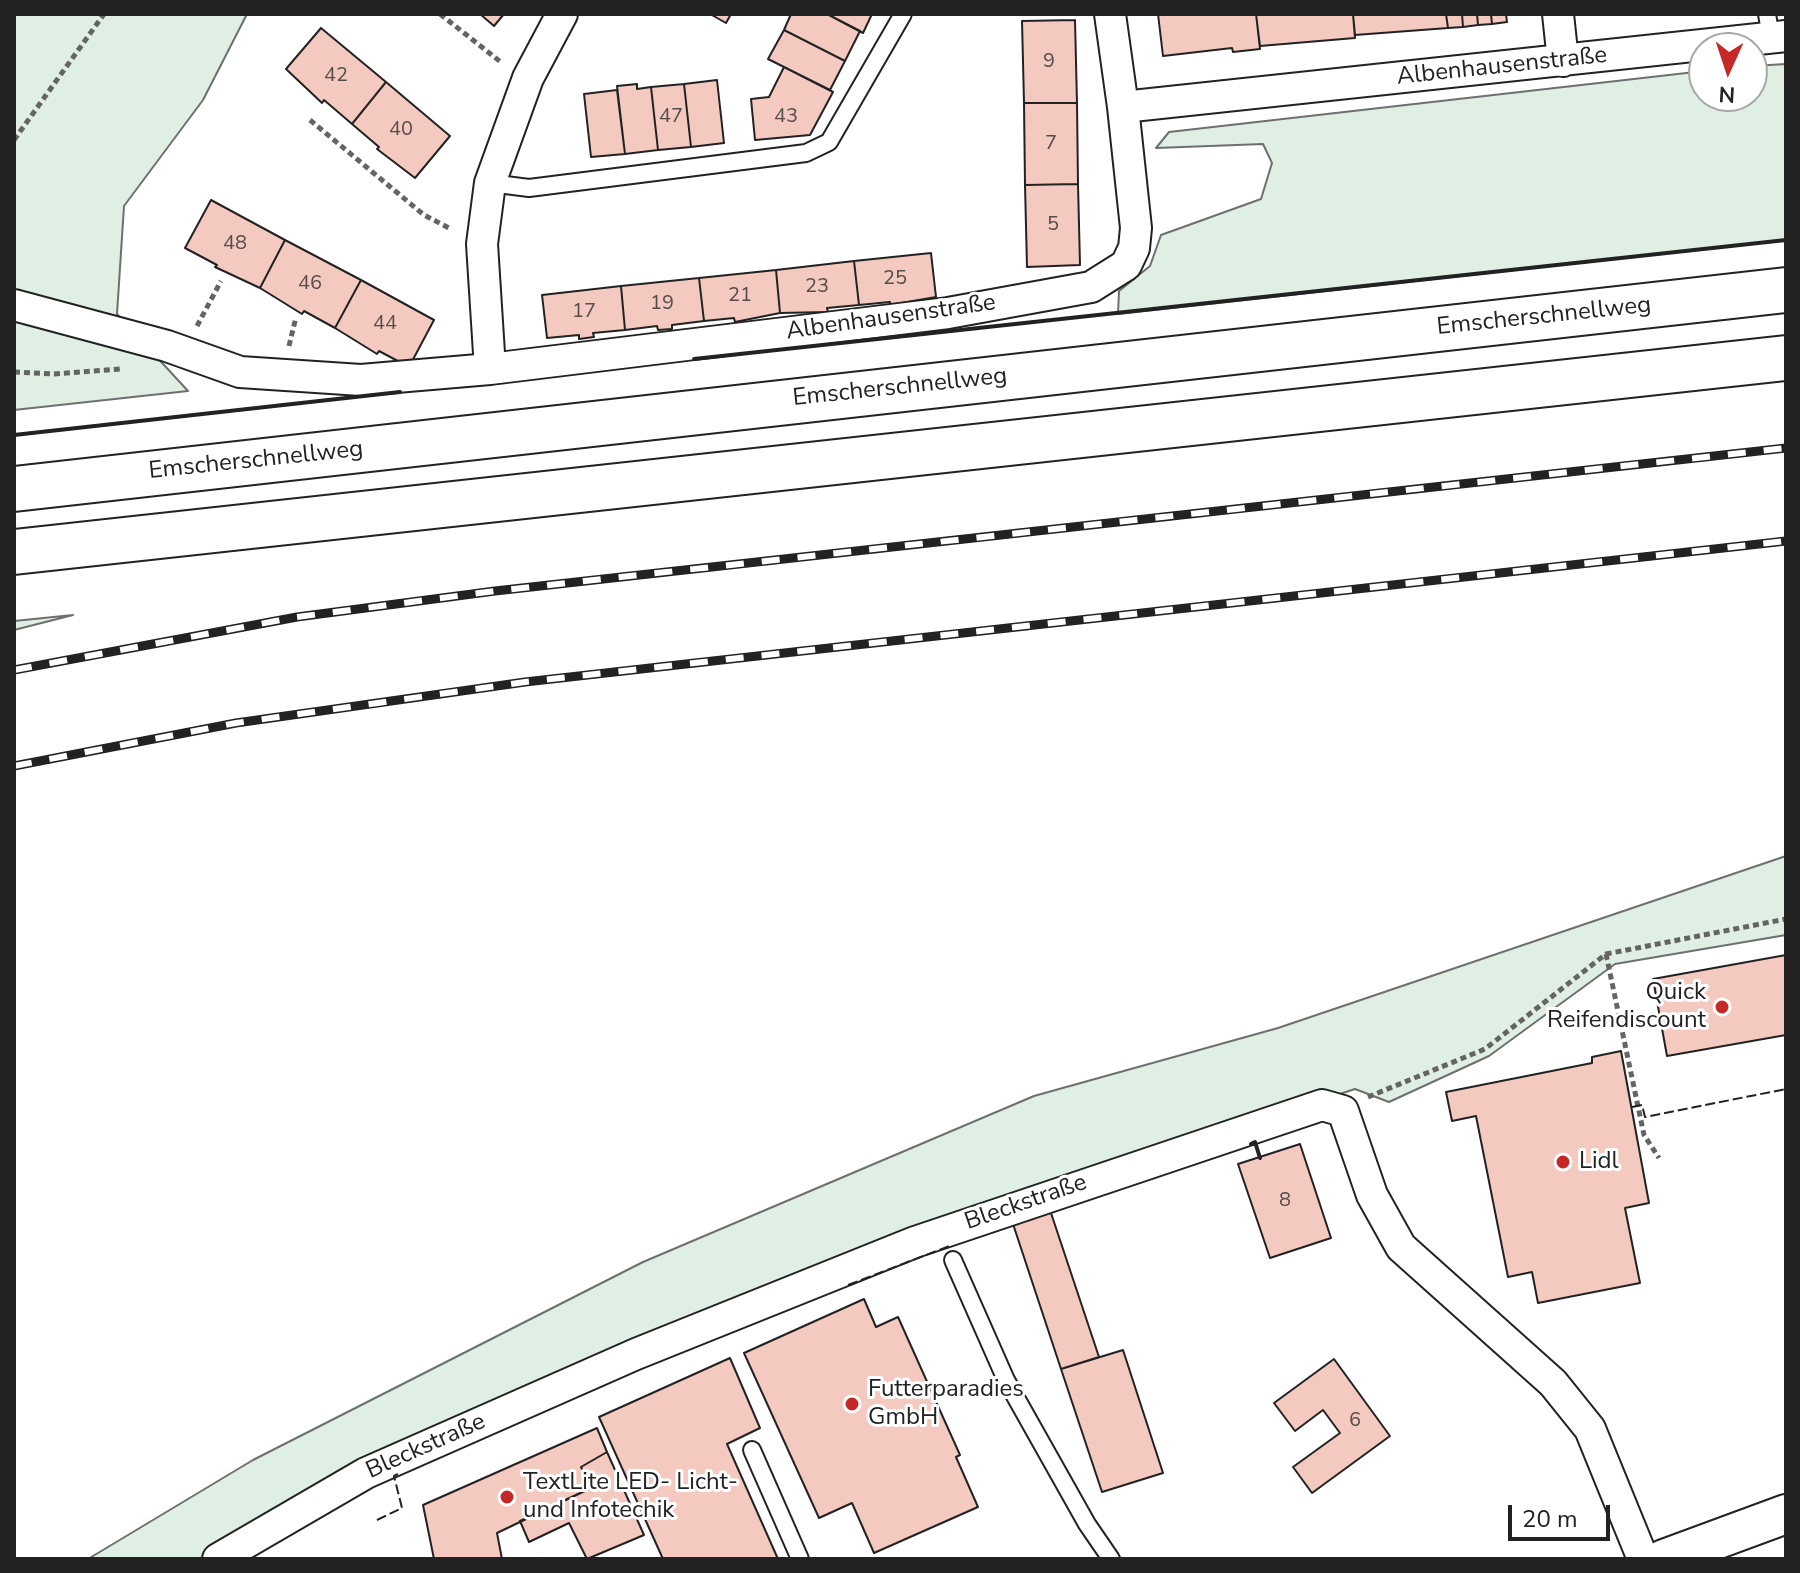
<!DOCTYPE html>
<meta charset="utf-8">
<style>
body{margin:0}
#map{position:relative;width:1800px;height:1573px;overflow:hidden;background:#fff;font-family:"Nunito Sans",sans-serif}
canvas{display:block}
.frame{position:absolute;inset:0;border:16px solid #222;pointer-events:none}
.north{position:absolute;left:1688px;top:32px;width:80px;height:80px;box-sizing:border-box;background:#fff;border:2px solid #a7a7a7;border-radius:50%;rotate:183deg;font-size:22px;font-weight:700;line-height:32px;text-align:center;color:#222}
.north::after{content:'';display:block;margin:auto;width:28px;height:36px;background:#c62828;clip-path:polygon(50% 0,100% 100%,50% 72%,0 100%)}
.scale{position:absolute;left:1508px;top:1505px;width:102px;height:36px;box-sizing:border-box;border:4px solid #222;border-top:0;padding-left:10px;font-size:24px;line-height:28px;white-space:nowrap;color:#222;-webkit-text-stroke:6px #fff;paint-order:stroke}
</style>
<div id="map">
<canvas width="1800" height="1573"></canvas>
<div class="frame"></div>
<div class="north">N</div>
<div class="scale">20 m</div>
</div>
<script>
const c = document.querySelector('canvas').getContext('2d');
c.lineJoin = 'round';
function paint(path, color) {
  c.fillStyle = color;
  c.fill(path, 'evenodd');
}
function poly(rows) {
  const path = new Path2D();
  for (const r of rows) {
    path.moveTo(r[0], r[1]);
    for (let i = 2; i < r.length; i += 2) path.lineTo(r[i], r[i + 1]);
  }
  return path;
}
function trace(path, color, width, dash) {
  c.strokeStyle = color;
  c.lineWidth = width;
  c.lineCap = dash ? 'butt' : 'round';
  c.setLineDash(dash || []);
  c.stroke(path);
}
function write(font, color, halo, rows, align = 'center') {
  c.font = font + ' "Nunito Sans",sans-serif';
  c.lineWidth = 6;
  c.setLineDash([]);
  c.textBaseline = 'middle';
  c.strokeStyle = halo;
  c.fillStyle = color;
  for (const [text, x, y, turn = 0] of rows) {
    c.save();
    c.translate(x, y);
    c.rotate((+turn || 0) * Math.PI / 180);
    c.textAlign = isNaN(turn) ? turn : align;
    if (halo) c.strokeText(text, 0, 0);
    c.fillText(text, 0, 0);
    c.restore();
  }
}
const green = poly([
 [14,14,247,14,203,100,124,206,117,314,188,391,14,410,14,14],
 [1786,64,1786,240,1118,314,1119,291,1150,266,1161,235,1261,199,1272,163,1263,144,1156,148,1169,132,1704,71,1704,96,1752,96,1752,66,1786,64],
 [73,615,14,630,14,621,73,615],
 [1786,856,1786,935,1615,964,1489,1056,1389,1102,1355,1089,919,1234,203,1559,88,1559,253,1460,643,1262,1034,1096,1278,1028,1786,856]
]);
paint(green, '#e0efe3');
trace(green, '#6f6f6f', 2);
const building = poly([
 [480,14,504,14,494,26,480,14],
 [710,14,731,14,726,23,710,14],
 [791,14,827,14,860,31,845,61,784,30,791,14],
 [827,14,872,14,863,33,827,14],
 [1158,14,1256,14,1260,49,1233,52,1232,48,1163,56,1158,14],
 [1256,14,1353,14,1355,38,1260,46,1256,14],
 [1353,14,1446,14,1448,28,1355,35,1353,14],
 [1446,14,1462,14,1463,27,1448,28,1446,14],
 [1462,14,1477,14,1478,25,1463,27,1462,14],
 [1477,14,1491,14,1492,24,1478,25,1477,14],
 [1491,14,1506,14,1507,22,1492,24,1491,14],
 [1075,20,1077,103,1024,103,1022,21,1075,20],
 [321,28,386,82,352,124,324,100,322,103,286,69,321,28],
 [784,30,845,61,830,90,768,59,784,30],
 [784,67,833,92,810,135,755,140,751,99,769,97,784,67],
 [717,80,724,143,691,147,684,84,717,80],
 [386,82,450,136,415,178,377,149,379,147,352,124,386,82],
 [637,84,637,89,651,87,658,150,625,154,617,86,637,84],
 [684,84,691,147,658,150,651,87,684,84],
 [617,90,625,154,591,157,584,94,617,90],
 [1024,103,1077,103,1078,184,1025,185,1024,103],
 [1078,184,1080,265,1027,267,1025,185,1078,184],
 [211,200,285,240,260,288,215,267,217,265,185,248,211,200],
 [285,240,361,280,335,328,304,311,302,314,260,288,285,240],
 [931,253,936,297,890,305,890,302,859,305,854,261,931,253],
 [854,261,859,305,827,308,828,312,780,313,776,270,854,261],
 [776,270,780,313,735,322,734,318,704,321,699,278,776,270],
 [699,278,704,321,672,325,672,329,658,330,657,326,625,330,621,286,699,278],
 [361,280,434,320,409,367,379,351,377,354,335,328,361,280],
 [621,286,625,330,593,333,594,337,579,339,579,335,547,338,542,295,621,286],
 [1786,955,1786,1035,1667,1056,1653,979,1786,955],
 [1621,1051,1649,1203,1625,1208,1640,1283,1538,1303,1532,1272,1508,1277,1476,1116,1452,1121,1446,1092,1592,1063,1592,1057,1621,1051],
 [1300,1144,1331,1238,1270,1258,1238,1164,1300,1144],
 [1050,1210,1099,1357,1061,1369,1012,1221,1050,1210],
 [864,1299,876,1327,898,1317,960,1455,956,1457,978,1507,874,1553,852,1503,819,1518,744,1353,864,1299],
 [1123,1350,1163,1473,1102,1492,1061,1369,1123,1350],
 [730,1358,760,1428,727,1444,778,1559,663,1559,599,1417,730,1358],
 [1334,1359,1390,1436,1312,1493,1293,1467,1340,1433,1323,1410,1295,1431,1274,1403,1334,1359],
 [597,1428,607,1452,581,1467,591,1488,497,1533,502,1559,434,1559,423,1505,597,1428],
 [607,1452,644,1535,587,1559,569,1523,529,1542,520,1521,591,1488,581,1467,607,1452]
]);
paint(building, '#f3c9c0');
trace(building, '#222', 2);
const service = poly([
 [1767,14,1771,38],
 [490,183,529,188,806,153,829,142,903,14],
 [953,1260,1006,1380,1087,1524,1111,1559],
 [752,1450,800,1559]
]);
const minor = poly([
 [1110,14,1123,107],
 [1558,14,1563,61],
 [14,305,167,346,240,372,361,380,490,369,948,313,1091,287,1126,265,1134,248,1136,228,1123,107,1786,36],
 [490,369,482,244,490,183,528,78,562,14],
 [218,1559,366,1473,636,1354,915,1242,1322,1105,1343,1111,1372,1195,1401,1247,1553,1383,1590,1429,1643,1559]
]);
const tertiary = poly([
 [1664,1559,1786,1514]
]);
const motorway = poly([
 [14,489,1786,290],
 [14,552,1786,358]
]);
trace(service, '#222', 20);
trace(minor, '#222', 34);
trace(tertiary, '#222', 42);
trace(motorway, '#222', 48);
trace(poly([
 [440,14,502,63],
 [310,120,424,215,451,229],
 [14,140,104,14],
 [197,326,221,281],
 [289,346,296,317],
 [14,372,54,374,120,369],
 [1606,954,1644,1135,1659,1158],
 [1368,1097,1485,1049,1606,954,1786,919]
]), '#646464', 5, [6, 4]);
trace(service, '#fff', 16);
trace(minor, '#fff', 30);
trace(tertiary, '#fff', 38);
trace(motorway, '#fff', 44);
const rail = poly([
 [14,670,297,617,495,591,1786,448],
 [14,766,236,723,525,682,1786,541]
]);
trace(rail, '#222', 9);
trace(rail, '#fff', 6, [18]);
trace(poly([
 [1632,1107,1642,1105,1645,1117,1786,1089],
 [848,1285,952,1245],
 [377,1520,402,1508,394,1476,398,1474]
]), '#222', 2, [10, 4]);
trace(poly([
 [694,359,1786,240],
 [14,435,400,392],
 [1251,1144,1255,1142,1260,1158]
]), '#222', 4);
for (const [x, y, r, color] of [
 [1722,1007,8,"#c62828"],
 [1563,1162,8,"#c62828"],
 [852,1404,8,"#c62828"],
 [507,1497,8,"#c62828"]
]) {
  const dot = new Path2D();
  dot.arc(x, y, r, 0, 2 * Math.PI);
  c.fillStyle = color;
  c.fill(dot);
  trace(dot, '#fff', 3);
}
write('20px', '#564c4a', null, [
 ["9",1049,62],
 ["42",336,76],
 ["47",671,117],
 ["43",786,117],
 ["40",401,130],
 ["7",1051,144],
 ["5",1053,225],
 ["48",235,244],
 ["25",895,279],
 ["46",310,284],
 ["23",817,287],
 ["21",740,296],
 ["19",662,304],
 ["17",584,312],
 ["44",385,324],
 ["8",1285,1201],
 ["6",1355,1421]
]);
write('24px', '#222', '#fff', [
 ["Albenhausenstraße",1502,67,-6],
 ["Emscherschnellweg",1544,317,-6],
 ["Albenhausenstraße",891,318,-8],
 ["Emscherschnellweg",900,388,-6],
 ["Emscherschnellweg",256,461,-6],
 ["Bleckstraße",1026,1203,-19],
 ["Bleckstraße",426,1447,-24]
]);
write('24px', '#222', '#fff', [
 ["Quick",1706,993,"right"],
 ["Reifendiscount",1706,1021,"right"],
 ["Lidl",1579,1162],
 ["Futterparadies",868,1390],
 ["GmbH",868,1418],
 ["TextLite LED- Licht-",523,1483],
 ["und Infotechik",523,1511]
], 'left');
</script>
